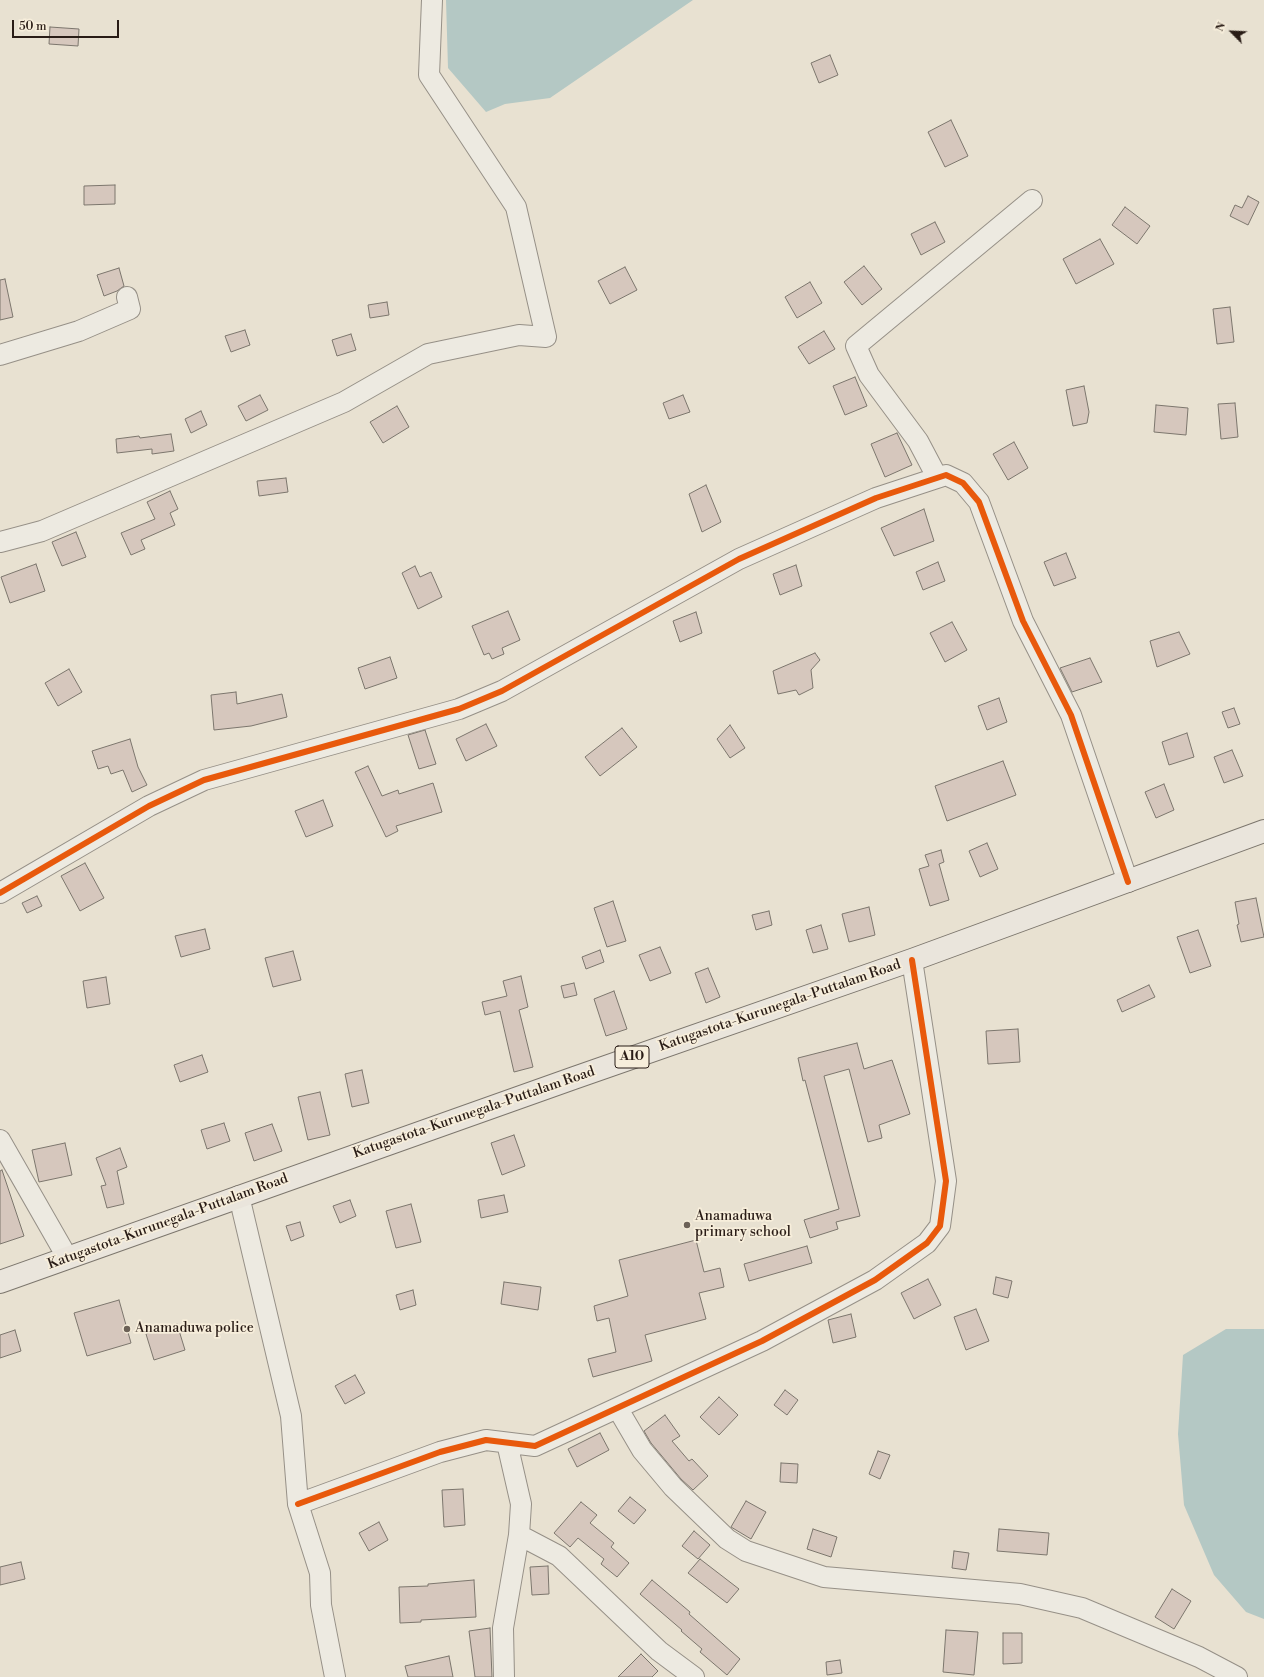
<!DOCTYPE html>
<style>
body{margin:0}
#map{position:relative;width:1264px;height:1677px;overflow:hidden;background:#e8e1d1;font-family:"Libre Bodoni",serif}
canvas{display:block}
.north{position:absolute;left:1212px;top:12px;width:40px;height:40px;-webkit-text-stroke:3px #f7eedb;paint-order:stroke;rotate:294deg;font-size:11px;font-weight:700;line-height:16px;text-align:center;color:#291c16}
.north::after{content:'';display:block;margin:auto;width:14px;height:18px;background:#291c16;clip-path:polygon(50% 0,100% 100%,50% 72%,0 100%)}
.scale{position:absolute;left:12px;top:20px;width:107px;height:18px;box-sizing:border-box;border:2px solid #291c16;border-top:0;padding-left:5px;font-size:12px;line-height:14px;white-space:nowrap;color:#291c16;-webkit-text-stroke:3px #f7eedb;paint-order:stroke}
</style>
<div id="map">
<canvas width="1264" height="1677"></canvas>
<div class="north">N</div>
<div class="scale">50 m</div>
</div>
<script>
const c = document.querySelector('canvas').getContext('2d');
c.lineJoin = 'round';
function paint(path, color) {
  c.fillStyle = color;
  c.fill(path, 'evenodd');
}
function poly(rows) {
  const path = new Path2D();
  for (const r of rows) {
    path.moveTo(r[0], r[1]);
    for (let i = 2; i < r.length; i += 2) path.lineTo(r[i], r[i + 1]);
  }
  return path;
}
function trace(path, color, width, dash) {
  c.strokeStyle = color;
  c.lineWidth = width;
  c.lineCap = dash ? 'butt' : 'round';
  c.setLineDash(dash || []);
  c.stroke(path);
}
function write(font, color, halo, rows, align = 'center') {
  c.font = font + ' "Libre Bodoni",serif';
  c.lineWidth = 3.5;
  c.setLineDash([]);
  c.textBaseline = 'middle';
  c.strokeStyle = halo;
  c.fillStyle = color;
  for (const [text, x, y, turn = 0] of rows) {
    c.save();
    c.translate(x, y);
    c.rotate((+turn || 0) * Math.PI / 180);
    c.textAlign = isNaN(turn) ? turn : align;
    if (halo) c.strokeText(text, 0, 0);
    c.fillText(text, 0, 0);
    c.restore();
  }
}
paint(poly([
 [446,0,693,0,550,98,505,104,486,112,448,68],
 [1226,1329,1264,1329,1264,1619,1246,1612,1214,1575,1184,1505,1178,1434,1183,1355]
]), '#b4c8c4');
const building = poly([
 [50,27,79,29,78,46,49,44,50,27],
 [830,55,838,75,819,83,811,63,830,55],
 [951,120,968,156,945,167,928,132,951,120],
 [115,185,115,204,84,205,84,186,115,185],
 [1248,196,1259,202,1248,225,1230,216,1235,205,1242,208,1248,196],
 [1125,207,1150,226,1137,244,1112,225,1125,207],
 [935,222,945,242,921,255,911,234,935,222],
 [1100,239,1114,264,1076,284,1063,259,1100,239],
 [864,266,882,289,862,305,844,282,864,266],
 [625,267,637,290,610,304,598,281,625,267],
 [119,268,124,286,117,291,104,296,97,275,119,268],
 [5,279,13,317,0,320,0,280,5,279],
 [810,282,822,303,797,318,785,297,810,282],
 [387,302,389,315,370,318,368,305,387,302],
 [1230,307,1234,342,1217,344,1213,309,1230,307],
 [245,330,250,345,231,352,225,336,245,330],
 [824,331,835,349,809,364,798,347,824,331],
 [351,334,356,350,337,356,332,340,351,334],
 [855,377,867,406,845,415,833,386,855,377],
 [1084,386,1089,412,1087,423,1073,426,1066,390,1084,386],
 [260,395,268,410,246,421,238,406,260,395],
 [683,395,690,412,669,419,663,403,683,395],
 [1235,403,1238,437,1221,439,1218,404,1235,403],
 [1156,405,1188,408,1186,435,1154,432,1156,405],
 [397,406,409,427,383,443,370,422,397,406],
 [201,411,207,425,191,433,185,419,201,411],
 [897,433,912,465,885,477,871,444,897,433],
 [171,434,174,451,152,454,152,449,117,453,116,439,139,436,140,438,171,434],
 [1014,442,1028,468,1008,480,993,454,1014,442],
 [286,478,288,492,259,496,257,481,286,478],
 [706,485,721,522,702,532,689,494,706,485],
 [170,491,178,509,170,513,175,525,141,540,145,549,131,555,121,533,155,519,147,502,170,491],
 [924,509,934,541,894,556,881,528,924,509],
 [76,532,86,557,62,566,52,542,76,532],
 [1066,553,1076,578,1054,586,1044,562,1066,553],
 [938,562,945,581,923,590,916,572,938,562],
 [36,564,45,591,10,603,1,577,36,564],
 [796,565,802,586,780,595,773,574,796,565],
 [415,566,420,577,431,572,442,597,418,609,402,573,415,566],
 [508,611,520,640,502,648,504,654,492,659,489,653,484,655,472,626,508,611],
 [696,612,702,633,680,642,673,621,696,612],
 [952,622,967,650,945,662,930,633,952,622],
 [1179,632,1190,654,1157,667,1150,641,1179,632],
 [815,653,820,660,811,670,813,688,799,695,796,690,778,694,773,671,815,653],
 [390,657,397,678,365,689,358,668,390,657],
 [1090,658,1102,682,1072,692,1060,668,1090,658],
 [69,669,82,692,58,706,45,683,69,669],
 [236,692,237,704,282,694,287,717,251,726,214,730,211,695,236,692],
 [999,698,1007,722,987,730,978,706,999,698],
 [1234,708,1240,724,1228,728,1222,712,1234,708],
 [486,724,497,746,466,761,456,739,486,724],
 [730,725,745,748,730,758,717,739,730,725],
 [622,728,637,747,600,776,585,757,622,728],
 [425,730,436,764,419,769,408,735,425,730],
 [1187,733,1194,757,1169,765,1162,742,1187,733],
 [130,739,138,767,147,785,132,792,123,770,111,774,108,766,98,769,92,751,130,739],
 [1232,750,1243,776,1224,783,1214,757,1232,750],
 [1003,761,1016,795,947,821,935,786,1003,761],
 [368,766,382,796,398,790,399,794,433,783,442,812,396,826,398,831,386,837,355,772,368,766],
 [1164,784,1174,810,1156,818,1145,792,1164,784],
 [323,800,333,826,306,837,295,811,323,800],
 [987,843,998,869,980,877,969,851,987,843],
 [941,850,944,862,939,864,949,900,930,906,919,869,929,866,925,855,941,850],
 [85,863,104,898,80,911,61,876,85,863],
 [37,896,42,906,27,913,22,903,37,896],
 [1256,898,1264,937,1241,942,1237,925,1239,924,1235,902,1256,898],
 [613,901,626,941,607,947,594,908,613,901],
 [869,907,875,935,849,942,842,914,869,907],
 [769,911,772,925,756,930,752,915,769,911],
 [821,925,828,949,813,953,806,930,821,925],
 [205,929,210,949,181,957,175,936,205,929],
 [1198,930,1211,966,1190,973,1177,937,1198,930],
 [660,947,671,973,650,981,639,955,660,947],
 [600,950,604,962,586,969,582,957,600,950],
 [293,951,301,980,273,987,265,958,293,951],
 [708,968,720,997,706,1003,695,973,708,968],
 [521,976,528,1007,519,1010,533,1067,514,1072,500,1011,485,1015,482,1002,507,996,503,981,521,976],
 [106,977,110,1004,87,1008,83,981,106,977],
 [574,983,577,995,564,998,561,986,574,983],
 [1149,985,1155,997,1122,1012,1117,1000,1149,985],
 [614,991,627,1029,606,1036,594,999,614,991],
 [1018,1029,1020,1062,988,1064,986,1031,1018,1029],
 [857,1043,864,1069,892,1060,910,1114,879,1125,882,1138,868,1142,849,1069,824,1076,860,1216,836,1222,838,1229,810,1238,804,1220,839,1209,805,1080,803,1081,798,1058,857,1043],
 [202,1055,208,1072,180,1082,174,1065,202,1055],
 [362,1070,369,1103,352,1107,345,1074,362,1070],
 [320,1092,330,1135,308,1140,298,1097,320,1092],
 [224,1123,230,1141,207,1149,201,1130,224,1123],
 [272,1124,282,1151,254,1161,245,1133,272,1124],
 [514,1135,525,1166,502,1175,491,1143,514,1135],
 [65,1143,72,1175,39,1182,32,1150,65,1143],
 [120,1148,127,1167,117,1171,124,1204,107,1208,101,1186,106,1185,96,1158,120,1148],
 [2,1170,24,1236,0,1244,0,1171,2,1170],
 [504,1195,508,1212,481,1218,478,1200,504,1195],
 [350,1200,356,1216,340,1223,333,1206,350,1200],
 [411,1204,421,1242,396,1248,386,1211,411,1204],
 [300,1222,304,1236,291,1241,286,1226,300,1222],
 [696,1240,704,1272,720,1268,724,1287,699,1293,706,1319,645,1335,652,1361,593,1377,588,1359,616,1352,609,1318,597,1321,594,1306,628,1296,619,1260,696,1240],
 [807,1246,812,1263,749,1281,744,1264,807,1246],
 [996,1277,1012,1281,1008,1298,993,1294,996,1277],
 [928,1279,941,1305,914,1319,901,1293,928,1279],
 [504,1282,541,1287,538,1310,501,1304,504,1282],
 [413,1290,416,1305,400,1310,396,1295,413,1290],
 [119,1300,131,1343,87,1356,74,1313,119,1300],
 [976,1309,989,1341,966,1350,954,1317,976,1309],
 [851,1314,856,1337,833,1343,828,1320,851,1314],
 [177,1324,185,1350,154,1360,146,1334,177,1324],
 [15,1330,21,1351,0,1358,0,1335,15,1330],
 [355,1375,365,1393,345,1404,335,1386,355,1375],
 [785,1390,798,1400,787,1415,774,1405,785,1390],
 [719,1397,738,1415,719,1435,700,1417,719,1397],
 [665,1415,680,1436,672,1441,689,1461,692,1459,708,1476,693,1490,681,1479,651,1443,644,1431,665,1415],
 [600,1433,609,1450,577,1467,568,1449,600,1433],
 [878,1451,890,1455,880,1479,869,1474,878,1451],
 [781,1463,798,1464,797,1483,780,1482,781,1463],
 [463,1489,465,1525,444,1527,442,1490,463,1489],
 [630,1497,646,1510,634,1524,618,1511,630,1497],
 [746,1501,766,1512,751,1539,731,1527,746,1501],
 [581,1502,597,1515,590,1523,614,1543,611,1547,629,1563,617,1577,601,1564,604,1559,578,1538,570,1547,554,1533,581,1502],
 [379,1522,388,1540,369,1551,359,1533,379,1522],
 [813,1529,837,1537,831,1557,807,1549,813,1529],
 [999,1529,1049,1533,1047,1555,997,1551,999,1529],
 [694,1531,710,1545,698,1559,682,1546,694,1531],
 [954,1551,969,1553,966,1570,952,1568,954,1551],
 [700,1559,739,1589,727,1603,688,1573,700,1559],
 [21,1562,25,1579,0,1585,0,1567,21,1562],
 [548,1566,549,1594,532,1595,530,1567,548,1566],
 [474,1580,476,1617,421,1620,421,1622,400,1623,399,1587,428,1586,428,1584,474,1580],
 [652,1580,690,1612,689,1614,740,1659,727,1675,700,1652,702,1649,681,1631,682,1630,640,1594,652,1580],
 [1172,1589,1191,1601,1174,1629,1155,1617,1172,1589],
 [490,1628,492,1677,475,1677,469,1631,490,1628],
 [946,1630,978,1632,974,1675,943,1672,946,1630],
 [1003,1633,1022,1633,1022,1663,1003,1664,1003,1633],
 [641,1654,658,1671,652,1677,618,1677,641,1654],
 [449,1656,453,1677,408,1677,405,1666,449,1656],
 [840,1660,842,1673,827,1675,826,1662,840,1660]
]);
paint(building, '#d6c7bd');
trace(building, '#7c766d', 1);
const minor = poly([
 [0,355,79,331,130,309,127,297],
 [937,477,918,441,869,375,856,346,1032,200],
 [0,542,42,531,344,402,428,354,519,335,546,337,516,207,429,75,432,0],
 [0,893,149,806,204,780,459,709,502,691,739,559,876,498,946,475,963,483,979,502,1023,621,1071,715,1128,882],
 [0,1140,67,1257],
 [239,1196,291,1416,298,1504,320,1573,321,1605,335,1677],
 [618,1409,642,1450,673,1487,727,1539,746,1551,824,1577,1020,1594,1082,1608,1199,1657,1237,1677],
 [298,1504,440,1452,486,1440,535,1446,762,1341,875,1280,927,1243,940,1226,946,1181,912,960],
 [519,1535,559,1556,659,1651,694,1677],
 [504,1677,503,1628,519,1535,521,1504,507,1443]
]);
const highway = poly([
 [0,1282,574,1078,912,960,1264,831]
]);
trace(minor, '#969087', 22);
trace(highway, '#7c766d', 24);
trace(minor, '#edeae1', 20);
trace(highway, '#eae5dc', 22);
trace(poly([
 [0,893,149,806,204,780,459,709,502,691,739,559,876,498,946,475,963,483,979,502,1023,621,1071,715,1128,882],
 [298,1504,440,1452,486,1440,535,1446,762,1341,875,1280,927,1243,940,1226,946,1181,912,960]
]), '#e8590c', 6);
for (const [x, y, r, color] of [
 [687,1225,4,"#6c6157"],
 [127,1329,4,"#6c6157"]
]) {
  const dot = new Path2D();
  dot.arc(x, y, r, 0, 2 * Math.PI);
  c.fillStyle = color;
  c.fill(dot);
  trace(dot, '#f7eedb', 1.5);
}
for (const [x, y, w] of [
 [632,1057,34]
]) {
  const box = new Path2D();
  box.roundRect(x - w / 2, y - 11, w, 22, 3);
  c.fillStyle = '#f7eedb';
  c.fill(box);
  trace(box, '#291c16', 1);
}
write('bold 13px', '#291c16', null, [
 ["A10",632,1057]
]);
write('14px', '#291c16', '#f7eedb', [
 ["Katugastota-Kurunegala-Puttalam Road",780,1006,-19],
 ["Katugastota-Kurunegala-Puttalam Road",474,1113,-19],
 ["Katugastota-Kurunegala-Puttalam Road",168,1222,-20]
]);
write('14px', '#291c16', '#f7eedb', [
 ["Anamaduwa",695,1217],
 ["primary school",695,1233],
 ["Anamaduwa police",135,1329]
], 'left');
</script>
